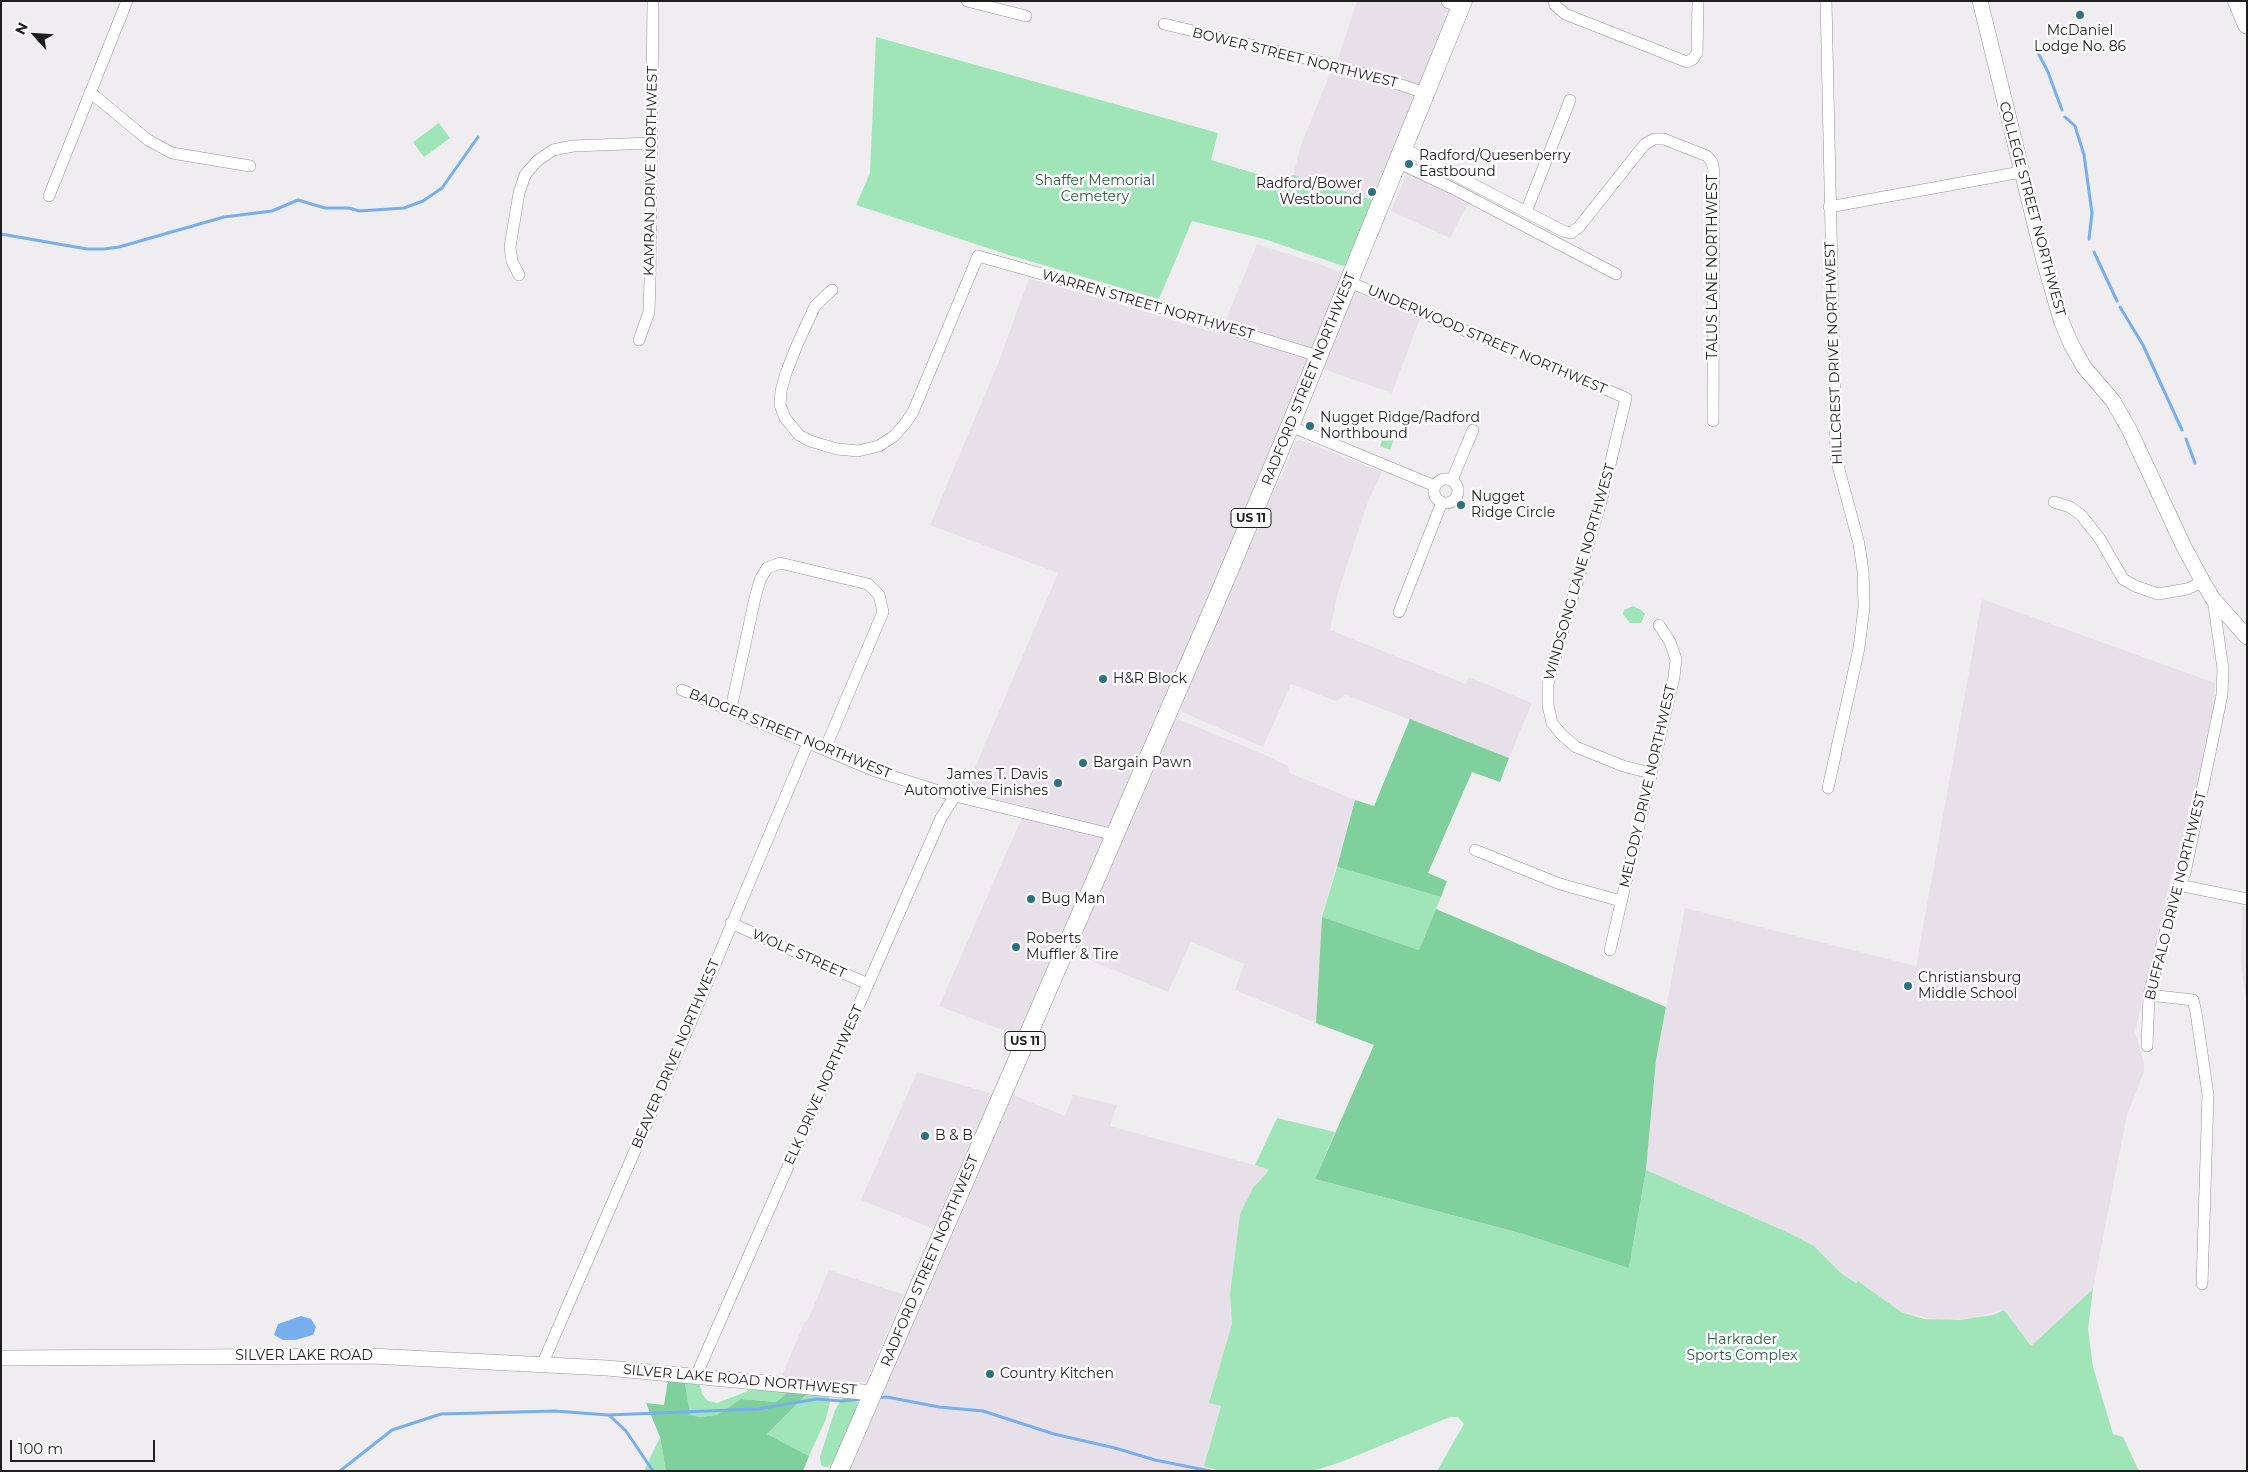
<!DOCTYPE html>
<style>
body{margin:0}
#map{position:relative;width:2248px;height:1472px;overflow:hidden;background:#f0edf0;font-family:Montserrat,sans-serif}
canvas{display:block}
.frame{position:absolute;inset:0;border:2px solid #1f1e1f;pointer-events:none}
.north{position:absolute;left:10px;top:10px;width:50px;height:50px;-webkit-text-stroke:4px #fdfbfe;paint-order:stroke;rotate:296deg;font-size:14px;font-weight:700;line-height:20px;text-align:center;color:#1f1e1f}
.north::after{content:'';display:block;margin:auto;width:18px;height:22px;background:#1f1e1f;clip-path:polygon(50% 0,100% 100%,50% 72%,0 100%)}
.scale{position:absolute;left:10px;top:1440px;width:145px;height:22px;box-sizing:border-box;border:2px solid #1f1e1f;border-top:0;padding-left:6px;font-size:15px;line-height:18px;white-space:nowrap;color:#1f1e1f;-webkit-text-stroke:4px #fdfbfe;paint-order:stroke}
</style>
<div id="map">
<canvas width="2248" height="1472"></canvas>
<div class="frame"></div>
<div class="north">N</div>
<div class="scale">100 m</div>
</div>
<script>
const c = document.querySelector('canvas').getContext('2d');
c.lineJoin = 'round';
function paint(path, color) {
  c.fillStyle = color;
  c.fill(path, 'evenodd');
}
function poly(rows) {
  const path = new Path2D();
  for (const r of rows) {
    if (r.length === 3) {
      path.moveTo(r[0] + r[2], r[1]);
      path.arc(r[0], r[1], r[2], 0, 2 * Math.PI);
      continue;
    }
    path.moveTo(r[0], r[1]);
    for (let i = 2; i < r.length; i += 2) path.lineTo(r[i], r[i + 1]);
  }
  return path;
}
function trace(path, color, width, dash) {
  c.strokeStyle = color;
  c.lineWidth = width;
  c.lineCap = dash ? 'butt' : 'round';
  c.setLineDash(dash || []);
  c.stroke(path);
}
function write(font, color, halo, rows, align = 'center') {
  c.font = font + ' Montserrat,sans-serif';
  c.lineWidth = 5;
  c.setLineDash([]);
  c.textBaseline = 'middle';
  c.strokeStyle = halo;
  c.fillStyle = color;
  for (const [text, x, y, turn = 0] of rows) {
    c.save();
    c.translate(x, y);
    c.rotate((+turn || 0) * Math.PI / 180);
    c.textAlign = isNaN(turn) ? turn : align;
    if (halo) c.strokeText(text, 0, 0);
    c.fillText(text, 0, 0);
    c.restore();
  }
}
paint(poly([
 [1357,1,1453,1,1372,200,1293,175,1301,145,1331,71,1334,71],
 [1411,163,1418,163,1474,192,1450,238,1391,211],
 [1257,244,1325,266,1340,272,1343,275,1216,581,1018,1036,939,1006,1027,806,964,793,1058,573,930,525,999,361,1029,278,1220,334],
 [1357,293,1420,318,1392,393,1323,369,1353,295],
 [1300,440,1382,472,1367,504,1338,593,1330,630,1466,684,1469,677,1532,703,1509,758,1346,695,1336,701,1291,684,1263,747,1182,712,1181,705,1269,498,1281,478,1296,441],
 [1982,599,2215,683,2214,706,2182,858,2179,869,2172,874,2135,1032,2144,1063,2144,1072,2127,1115,2093,1289,2031,1346,2004,1310,1974,1318,1941,1321,1901,1312,1858,1281,1856,1283,1842,1274,1814,1246,1789,1233,1646,1170,1656,1060,1685,908,1916,966],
 [1178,719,1263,754,1288,766,1290,773,1355,800,1322,917,1316,1023,1235,990,1244,964,1191,942,1168,992,1072,953,1173,722],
 [2242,907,2247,908,2247,1006,2241,964],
 [917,1072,993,1094,934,1229,861,1200],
 [1011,1094,1065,1116,1073,1095,1117,1105,1110,1126,1269,1169,1253,1188,1230,1294,1232,1324,1210,1403,1221,1406,1204,1466,1219,1471,849,1471],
 [829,1270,905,1295,903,1296,866,1382,856,1383,781,1378,804,1323,808,1319]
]), '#e8e0e9');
paint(poly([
 [876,37,1218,133,1211,160,1277,180,1293,175,1372,200,1347,264,1343,266,1264,239,1192,221,1159,299,1009,255,856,205,870,173],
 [439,123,450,138,424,157,413,142],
 [1386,429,1396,433,1390,450,1380,446],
 [1633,606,1641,610,1645,614,1641,623,1630,623,1623,614,1624,610],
 [1337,867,1441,897,1419,950,1322,917],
 [1277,1118,1335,1132,1315,1179,1520,1233,1629,1268,1646,1170,1789,1233,1814,1246,1842,1274,1856,1283,1858,1281,1901,1312,1924,1319,1959,1320,1993,1315,2004,1310,2031,1346,2093,1289,2088,1329,2093,1367,2113,1434,2123,1437,2139,1471,1437,1471,1464,1424,1458,1417,1450,1417,1341,1462,1319,1469,1303,1471,1219,1471,1204,1466,1221,1406,1209,1403,1232,1324,1230,1294,1240,1214,1253,1188,1269,1170,1255,1165],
 [685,1383,700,1385,702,1394,708,1401,717,1403,753,1389,788,1392,776,1402,741,1399,717,1415,699,1417,690,1416],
 [807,1394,829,1397,830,1402,826,1419,809,1456,767,1434],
 [856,1396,858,1406,835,1460,828,1467,824,1467,821,1465,820,1457,835,1410,843,1397],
 [660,1437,666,1471,644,1471]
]), '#a0e5b7');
paint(poly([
 [1410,719,1509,758,1500,782,1472,772,1428,873,1447,881,1441,897,1337,867,1355,800,1374,806],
 [1436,909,1666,1007,1656,1060,1646,1170,1629,1268,1520,1233,1315,1179,1374,1045,1316,1023,1322,917,1419,950],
 [668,1380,685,1383,690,1415,699,1417,717,1415,741,1399,776,1402,788,1392,807,1394,767,1434,809,1456,803,1471,666,1471,660,1437,646,1403,664,1405]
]), '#7fd09c');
paint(poly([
 [301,1316,311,1319,316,1327,313,1335,295,1340,283,1340,274,1335,278,1324]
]), '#77afee');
trace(poly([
 [2036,49,2048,72,2062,110],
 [2065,117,2075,126,2084,155,2092,213,2089,239],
 [1,234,87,249,104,249,119,247,224,217,272,211,298,200,325,208,349,208,359,211,404,208,423,201,442,188,478,137],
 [2094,252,2117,301],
 [2120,307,2143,345,2182,430],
 [2186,439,2195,463],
 [876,1398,887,1397,939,1407,983,1411,1054,1434,1115,1448,1155,1460,1210,1471],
 [609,1415,626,1431,653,1471],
 [340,1471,392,1430,441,1414,555,1411,608,1415,757,1409,817,1399,842,1401,863,1399]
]), '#77afee', 3);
const street = poly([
 [967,1,1026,16],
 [1554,1,1555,5,1565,14,1687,62,1693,59,1697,53,1698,1],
 [1826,1,1836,458,1859,544,1863,571,1864,607,1859,648,1828,788],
 [1164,24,1297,56,1380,78,1425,93],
 [90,92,148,140,172,153,250,166],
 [1403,148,1563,231,1571,233,1579,227,1644,145,1654,139,1664,139,1707,156,1712,162,1714,171,1713,421],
 [1397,162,1452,188,1616,274],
 [49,196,127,1],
 [1829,207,2021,172],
 [1526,212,1570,100],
 [519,275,512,261,510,247,519,193,525,175,537,161,553,150,573,146,651,143],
 [1349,282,1626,398,1602,498,1554,661,1548,684,1548,705,1552,723,1562,735,1576,747,1623,766,1651,773],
 [832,290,815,306,797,345,786,373,781,391,780,405,785,418,799,435,810,441,837,449,858,451,879,446,894,436,904,425,913,412,978,256,1159,307,1318,356],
 [639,340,649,312,650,280,653,1],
 [1290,426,1435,486],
 [1446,491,12],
 [1452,480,1473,430],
 [2054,502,2070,507,2081,515,2100,539,2123,579,2135,586,2158,594,2187,589,2203,582],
 [1399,612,1442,502],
 [682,690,875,771,955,796,1115,835],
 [731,709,755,598,760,580,767,568,780,563,868,584,879,595,883,612,825,749],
 [1475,850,1560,884,1621,901],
 [2179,885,2247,899],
 [731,923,868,984],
 [1610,950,1674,677,1676,659,1670,642,1659,625],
 [2149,995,2193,1000,2196,1012,2208,1095,2202,1284],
 [2147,1046,2149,995,2173,901,2185,873,2222,695,2223,669,2213,599],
 [542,1365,689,1026,808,743],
 [696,1376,941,818,955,796]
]);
const secondary = poly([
 [1449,1,1462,4],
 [1980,1,2044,261,2061,320,2071,344,2084,367,2113,401,2129,429,2184,547,2203,582,2213,599,2247,637],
 [1,1358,371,1356,607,1368,873,1393]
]);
const primary = poly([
 [2237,1,2247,25],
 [839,1471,1212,611,1290,426,1463,1]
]);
trace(street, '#959396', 12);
trace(secondary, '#959396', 16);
trace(primary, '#959396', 19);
trace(street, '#fff', 11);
trace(secondary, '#fff', 15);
trace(primary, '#fff', 18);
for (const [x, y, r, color] of [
 [2080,15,5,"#2b727e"],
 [1409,164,5,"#2b727e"],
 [1372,192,5,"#2b727e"],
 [1310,426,5,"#2b727e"],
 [1461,505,5,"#2b727e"],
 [1103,679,5,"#2b727e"],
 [1083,763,5,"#2b727e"],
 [1058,783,5,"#2b727e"],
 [1031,899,5,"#2b727e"],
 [1016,947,5,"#2b727e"],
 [1908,986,5,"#2b727e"],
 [925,1136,5,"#2b727e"],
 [990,1374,5,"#2b727e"]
]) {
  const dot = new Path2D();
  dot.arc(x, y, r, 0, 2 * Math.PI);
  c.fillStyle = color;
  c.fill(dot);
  trace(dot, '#fdfbfe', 2);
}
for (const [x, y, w] of [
 [1251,518,40],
 [1025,1041,40]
]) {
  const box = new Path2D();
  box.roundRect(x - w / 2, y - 9.5, w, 19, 4);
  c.fillStyle = '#fdfbfe';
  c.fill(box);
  trace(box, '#1f1e1f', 1);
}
write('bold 12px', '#1f1e1f', null, [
 ["US 11",1251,518],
 ["US 11",1025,1041]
]);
write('14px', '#1f1e1f', '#fdfbfe', [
 ["McDaniel",2080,31,"center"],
 ["Lodge No. 86",2080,47,"center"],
 ["Radford/Quesenberry",1419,156],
 ["Eastbound",1419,172],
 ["Radford/Bower",1362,184,"right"],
 ["Westbound",1362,200,"right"],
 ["Nugget Ridge/Radford",1320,418],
 ["Northbound",1320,434],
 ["Nugget",1471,497],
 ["Ridge Circle",1471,513],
 ["H&R Block",1113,679],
 ["Bargain Pawn",1093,763],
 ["James T. Davis",1048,775,"right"],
 ["Automotive Finishes",1048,791,"right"],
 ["Bug Man",1041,899],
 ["Roberts",1026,939],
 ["Muffler & Tire",1026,955],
 ["Christiansburg",1918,978],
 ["Middle School",1918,994],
 ["B & B",935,1136],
 ["Country Kitchen",1000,1374]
], 'left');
write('14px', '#1f1e1f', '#fdfbfe', [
 ["BOWER STREET NORTHWEST",1295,58,14],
 ["KAMRAN DRIVE NORTHWEST",651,171,-89],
 ["COLLEGE STREET NORTHWEST",2032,209,75],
 ["TALUS LANE NORTHWEST",1713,267,-90],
 ["WARREN STREET NORTHWEST",1148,305,16],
 ["UNDERWOOD STREET NORTHWEST",1487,340,23],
 ["HILLCREST DRIVE NORTHWEST",1834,353,-92],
 ["RADFORD STREET NORTHWEST",1309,379,-68],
 ["WINDSONG LANE NORTHWEST",1580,572,-74],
 ["BADGER STREET NORTHWEST",790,734,22],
 ["MELODY DRIVE NORTHWEST",1648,786,-77],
 ["BUFFALO DRIVE NORTHWEST",2176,896,-76],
 ["WOLF STREET",799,954,24],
 ["BEAVER DRIVE NORTHWEST",676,1054,-67],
 ["ELK DRIVE NORTHWEST",824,1085,-66],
 ["RADFORD STREET NORTHWEST",930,1261,-67],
 ["SILVER LAKE ROAD",304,1356],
 ["SILVER LAKE ROAD NORTHWEST",740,1380,5]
]);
write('14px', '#27613e', '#fdfbfe', [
 ["Shaffer Memorial",1095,181],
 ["Cemetery",1095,197],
 ["Harkrader",1742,1340],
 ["Sports Complex",1742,1356]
]);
</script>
